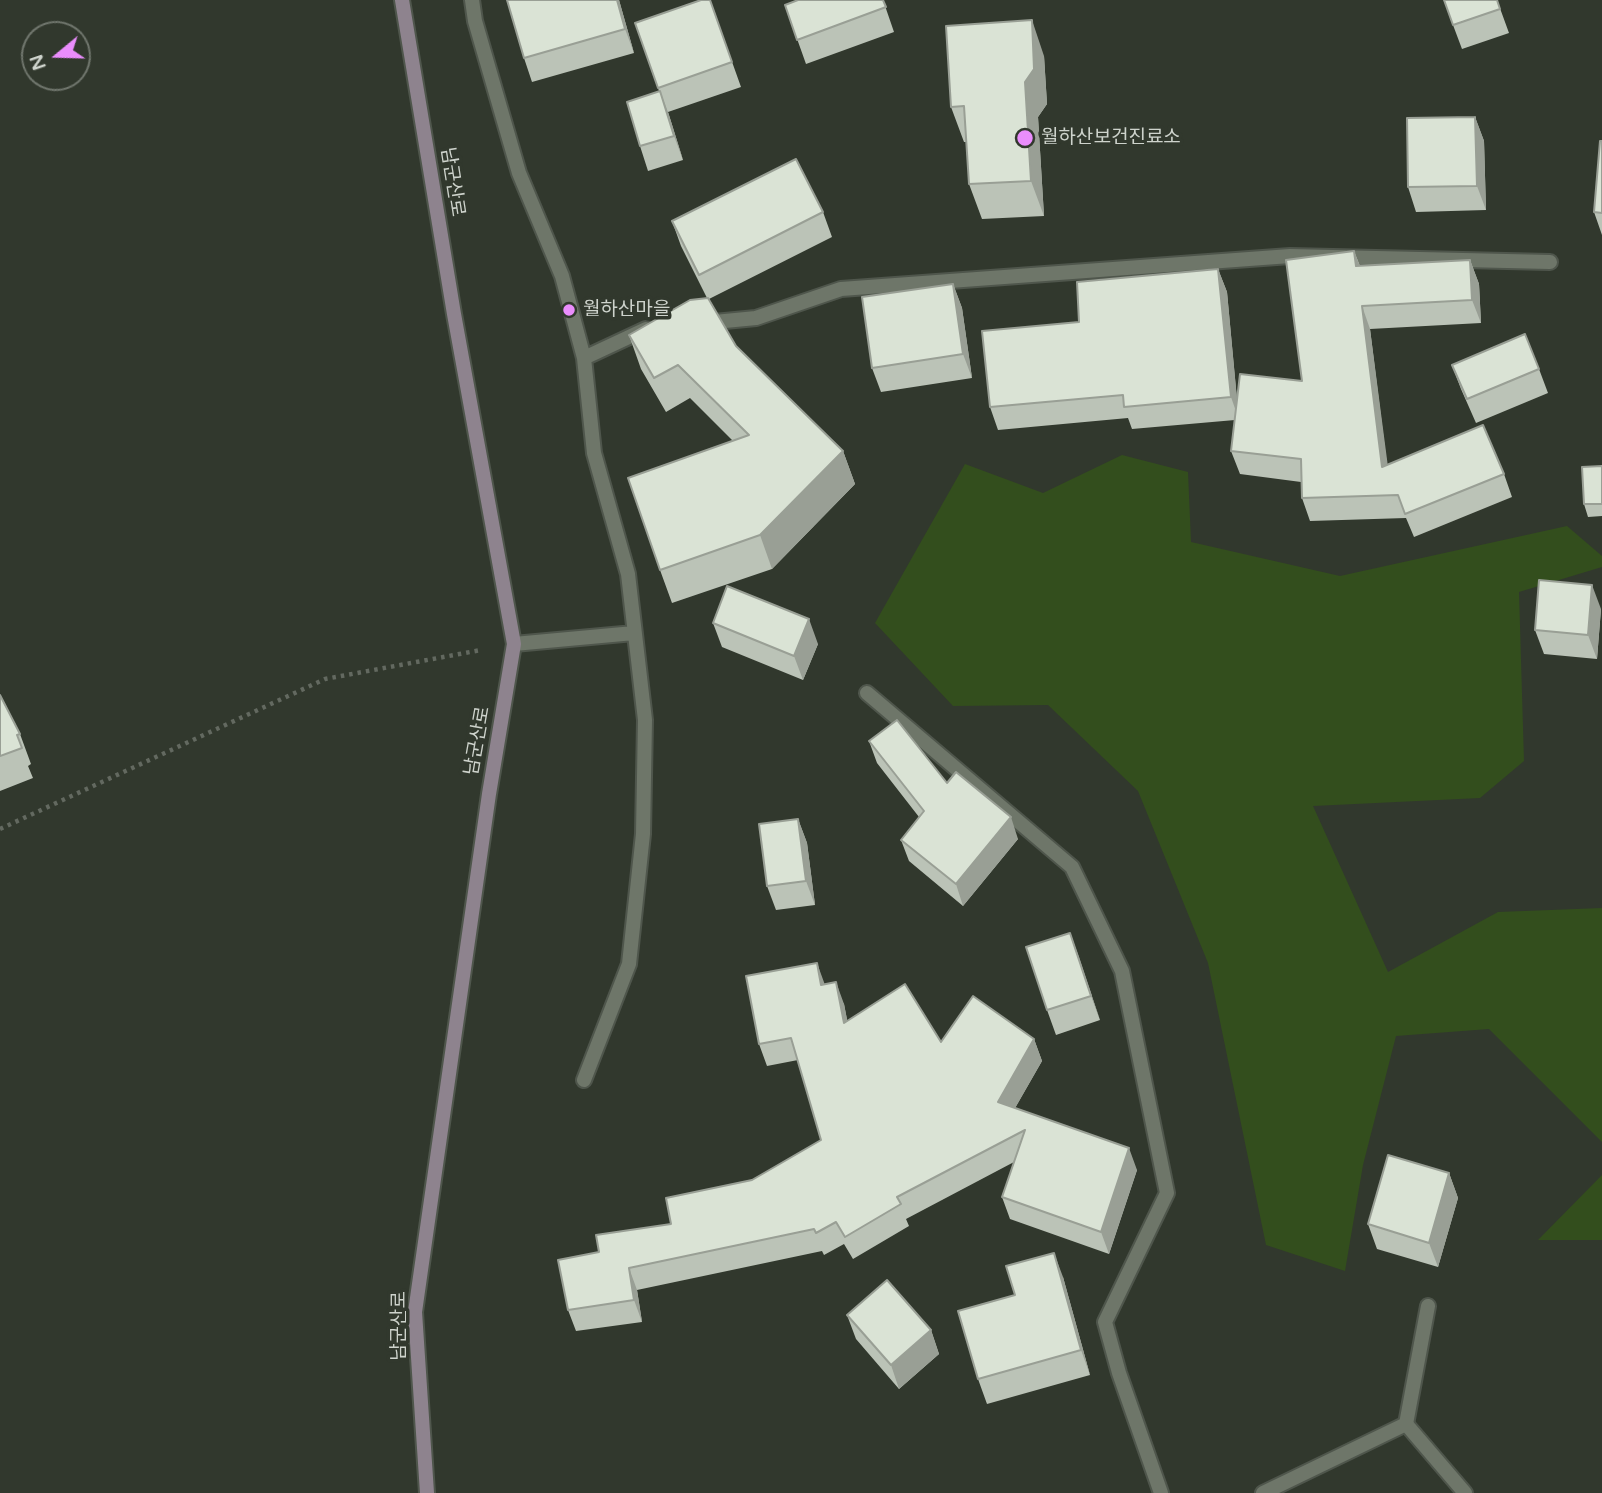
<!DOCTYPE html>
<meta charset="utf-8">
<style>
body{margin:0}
#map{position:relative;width:1602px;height:1493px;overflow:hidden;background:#31382d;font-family:"Varela Round",sans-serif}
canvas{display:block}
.north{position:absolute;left:21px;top:21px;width:70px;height:70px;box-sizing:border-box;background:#31382d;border:2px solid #70766d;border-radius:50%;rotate:251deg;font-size:19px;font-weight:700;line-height:28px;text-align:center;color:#ced3cc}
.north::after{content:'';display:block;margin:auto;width:24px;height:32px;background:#ea8dfc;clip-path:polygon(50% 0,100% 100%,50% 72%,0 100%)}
</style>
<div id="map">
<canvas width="1602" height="1493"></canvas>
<div class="north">N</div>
</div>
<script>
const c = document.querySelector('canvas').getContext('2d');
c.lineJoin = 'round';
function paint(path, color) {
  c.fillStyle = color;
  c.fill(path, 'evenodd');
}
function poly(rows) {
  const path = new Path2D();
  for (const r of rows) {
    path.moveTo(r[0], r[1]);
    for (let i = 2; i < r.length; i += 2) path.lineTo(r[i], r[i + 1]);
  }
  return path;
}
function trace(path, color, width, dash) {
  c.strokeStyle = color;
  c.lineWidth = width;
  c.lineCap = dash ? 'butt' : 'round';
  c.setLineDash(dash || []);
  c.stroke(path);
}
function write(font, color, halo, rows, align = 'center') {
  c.font = font + ' "Varela Round","Noto Sans KR",sans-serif';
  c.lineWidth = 7;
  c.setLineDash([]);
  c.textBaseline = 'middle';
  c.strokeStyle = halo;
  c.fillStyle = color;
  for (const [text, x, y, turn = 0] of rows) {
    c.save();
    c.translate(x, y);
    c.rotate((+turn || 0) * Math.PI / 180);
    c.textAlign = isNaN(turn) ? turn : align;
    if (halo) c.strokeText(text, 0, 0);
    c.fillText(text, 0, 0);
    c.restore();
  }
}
paint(poly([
 [1122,455,1188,472,1191,542,1340,576,1567,526,1602,556,1602,567,1519,592,1524,761,1480,798,1313,806,1388,972,1498,912,1602,908,1602,1142,1489,1029,1396,1036,1363,1165,1345,1271,1266,1245,1208,963,1138,791,1048,705,953,706,875,623,965,464,1043,493],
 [1602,1175,1602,1240,1538,1240]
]), '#334e1d');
const service = poly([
 [1406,1424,1465,1493]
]);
const minor = poly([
 [472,0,475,21,519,173,562,276,584,358,594,453,628,574,645,720,643,834,629,964,584,1080],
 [704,323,756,318,841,289,1290,256,1550,262],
 [584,358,646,329],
 [514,644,634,633],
 [867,693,1072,867,1122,971,1167,1193,1105,1322,1119,1373,1161,1493],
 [1263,1493,1406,1424,1428,1306]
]);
const secondary = poly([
 [402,0,454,314,514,644,489,794,415,1312,427,1493]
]);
trace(service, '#4f564c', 18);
trace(minor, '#4f564c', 18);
trace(secondary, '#4f564c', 18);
trace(poly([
 [0,829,325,679,481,650]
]), '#636960', 4.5, [3.5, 5]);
trace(service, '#6e7669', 14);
trace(minor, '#6e7669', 14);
trace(secondary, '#8e838e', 14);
paint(poly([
 [507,0,619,0,634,53,532,82,524,58],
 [710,0,741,87,668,112,683,160,648,171,640,146,659,91,635,23],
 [883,0,894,32,806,64,785,5],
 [1497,0,1509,33,1462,49,1453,25],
 [1044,56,1047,104,1038,117,1044,216,982,219,969,184,966,142,964,142,951,107],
 [1475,117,1484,141,1486,210,1416,212,1408,187],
 [1602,141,1602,235,1594,212],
 [823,212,832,237,709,299,736,346,843,451,855,484,772,569,672,603,660,570,733,441,690,398,666,412,641,369,629,335,707,298,681,246,672,221],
 [1354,251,1360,266,1470,260,1479,284,1481,323,1370,329,1387,465,1504,474,1512,497,1414,537,1406,518,1310,521,1302,498,1301,482,1240,474,1231,451,1235,420,1132,429,1128,418,998,430,990,407,1079,322,1218,269,1227,292,1237,400,1302,381],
 [953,284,962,308,972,378,881,392,872,368],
 [1452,365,1539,369,1548,393,1476,423,1461,389],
 [1602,466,1602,516,1588,517,1584,504],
 [1601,609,1597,659,1544,654,1535,630],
 [713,623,818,644,803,680,722,647],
 [0,695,20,734,31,764,28,766,33,778,0,791],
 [869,741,947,783,1018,839,963,906,909,861,901,840,919,817,877,763],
 [798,819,807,843,815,905,776,910,767,886],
 [1070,933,1100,1020,1056,1035,1047,1010],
 [824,984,844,1004,847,1020,941,1042,1034,1039,1042,1061,1015,1108,1137,1170,1109,1254,1010,1219,1002,1197,1014,1162,906,1219,909,1226,853,1259,844,1244,824,1255,822,1251,637,1290,642,1322,576,1331,568,1310,599,1252,671,1224,752,1180,821,1140,798,1060,767,1066,759,1044],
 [1449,1173,1458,1198,1438,1267,1377,1249,1368,1224],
 [1063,1277,1090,1375,987,1404,978,1379,1015,1295],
 [847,1315,931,1330,939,1354,899,1389,856,1339]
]), '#bbc3b7');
paint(poly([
 [617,0,619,0,634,53,625,29],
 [1032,20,1044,56,1047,104,1038,117,1044,216,1031,181,1025,82],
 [660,91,669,115,683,160,674,136],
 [1475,117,1484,141,1486,210,1477,186],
 [1354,251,1363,274,1356,266],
 [1470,260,1479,284,1481,323,1472,300],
 [1218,269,1227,292,1239,420,1231,397],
 [953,284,962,308,972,378,963,354],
 [1362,306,1370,329,1391,490,1382,467],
 [843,451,855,484,772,569,760,535],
 [1592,585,1601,609,1597,659,1588,635],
 [809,619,818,644,803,680,794,656],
 [1011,817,1018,839,963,906,956,884],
 [798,819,807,843,815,905,806,881],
 [1070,933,1079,957,1100,1020,1091,996],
 [817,963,825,985,821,985],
 [836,982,844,1004,852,1044,844,1023],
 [1034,1039,1042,1061,1006,1124,998,1102],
 [1129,1148,1137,1170,1109,1254,1101,1232],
 [1449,1173,1458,1198,1438,1267,1429,1243],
 [1054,1253,1063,1277,1090,1375,1081,1350],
 [629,1268,637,1290,642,1322,634,1300],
 [931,1330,939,1354,899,1389,891,1365]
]), '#999f95');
const building = poly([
 [507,0,617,0,625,29,524,58,507,0],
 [701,0,710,0,732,62,658,88,635,23,701,0],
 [798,0,883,0,886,7,797,40,785,5,798,0],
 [1444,0,1497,0,1500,9,1453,25,1444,0],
 [1032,20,1034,69,1025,82,1031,181,969,184,964,106,951,107,946,26,1032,20],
 [660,91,674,136,640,146,627,102,660,91],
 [1475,117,1477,186,1408,187,1407,118,1475,117],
 [1600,141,1602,141,1602,213,1594,212,1600,141],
 [796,159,823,212,699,275,672,221,796,159],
 [1354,251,1356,266,1470,260,1472,300,1362,306,1382,467,1483,425,1504,474,1405,514,1398,495,1302,498,1301,459,1231,451,1240,374,1302,381,1286,260,1354,251],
 [1218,269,1231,397,1124,407,1123,395,990,407,982,331,1079,322,1077,282,1218,269],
 [953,284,963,354,872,368,862,297,953,284],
 [708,298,736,346,843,451,760,535,660,570,628,478,749,435,678,365,654,378,629,335,690,300,708,298],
 [1525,334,1539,369,1467,399,1452,365,1525,334],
 [1602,466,1602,504,1584,504,1582,467,1602,466],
 [1539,580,1592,585,1588,635,1535,630,1539,580],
 [727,586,809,619,794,656,713,623,727,586],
 [0,695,20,734,17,735,22,748,0,756,0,695],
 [897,720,947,783,956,772,1011,817,956,884,901,840,924,811,869,741,897,720],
 [798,819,806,881,767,886,759,824,798,819],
 [1070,933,1091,996,1047,1010,1026,947,1070,933],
 [817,963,821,985,836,982,844,1023,905,984,941,1042,973,996,1034,1039,998,1102,1129,1148,1101,1232,1002,1197,1025,1130,897,1197,901,1204,845,1237,836,1222,816,1233,814,1229,629,1268,634,1300,568,1310,558,1260,599,1252,596,1235,671,1224,666,1198,752,1180,821,1140,791,1038,759,1044,746,976,817,963],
 [1388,1155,1449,1173,1429,1243,1368,1224,1388,1155],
 [1054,1253,1081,1350,978,1379,958,1311,1015,1295,1006,1266,1054,1253],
 [887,1280,931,1330,891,1365,847,1315,887,1280]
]);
paint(building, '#dae3d5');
trace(building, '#999f95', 2);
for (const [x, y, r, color] of [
 [1025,138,9,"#ea8dfc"],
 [569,310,7,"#ea8dfc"]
]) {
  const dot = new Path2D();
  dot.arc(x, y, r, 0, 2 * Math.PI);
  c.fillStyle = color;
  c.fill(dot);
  trace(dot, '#31382d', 2.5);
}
write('19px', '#ced3cc', '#31382d', [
 ["월하산보건진료소",1041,138],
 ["월하산마을",583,310]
], 'left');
write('19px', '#ced3cc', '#31382d', [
 ["남군산로",452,182,81],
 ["남군산로",478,741,-80],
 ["남군산로",400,1326,-90]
]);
</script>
